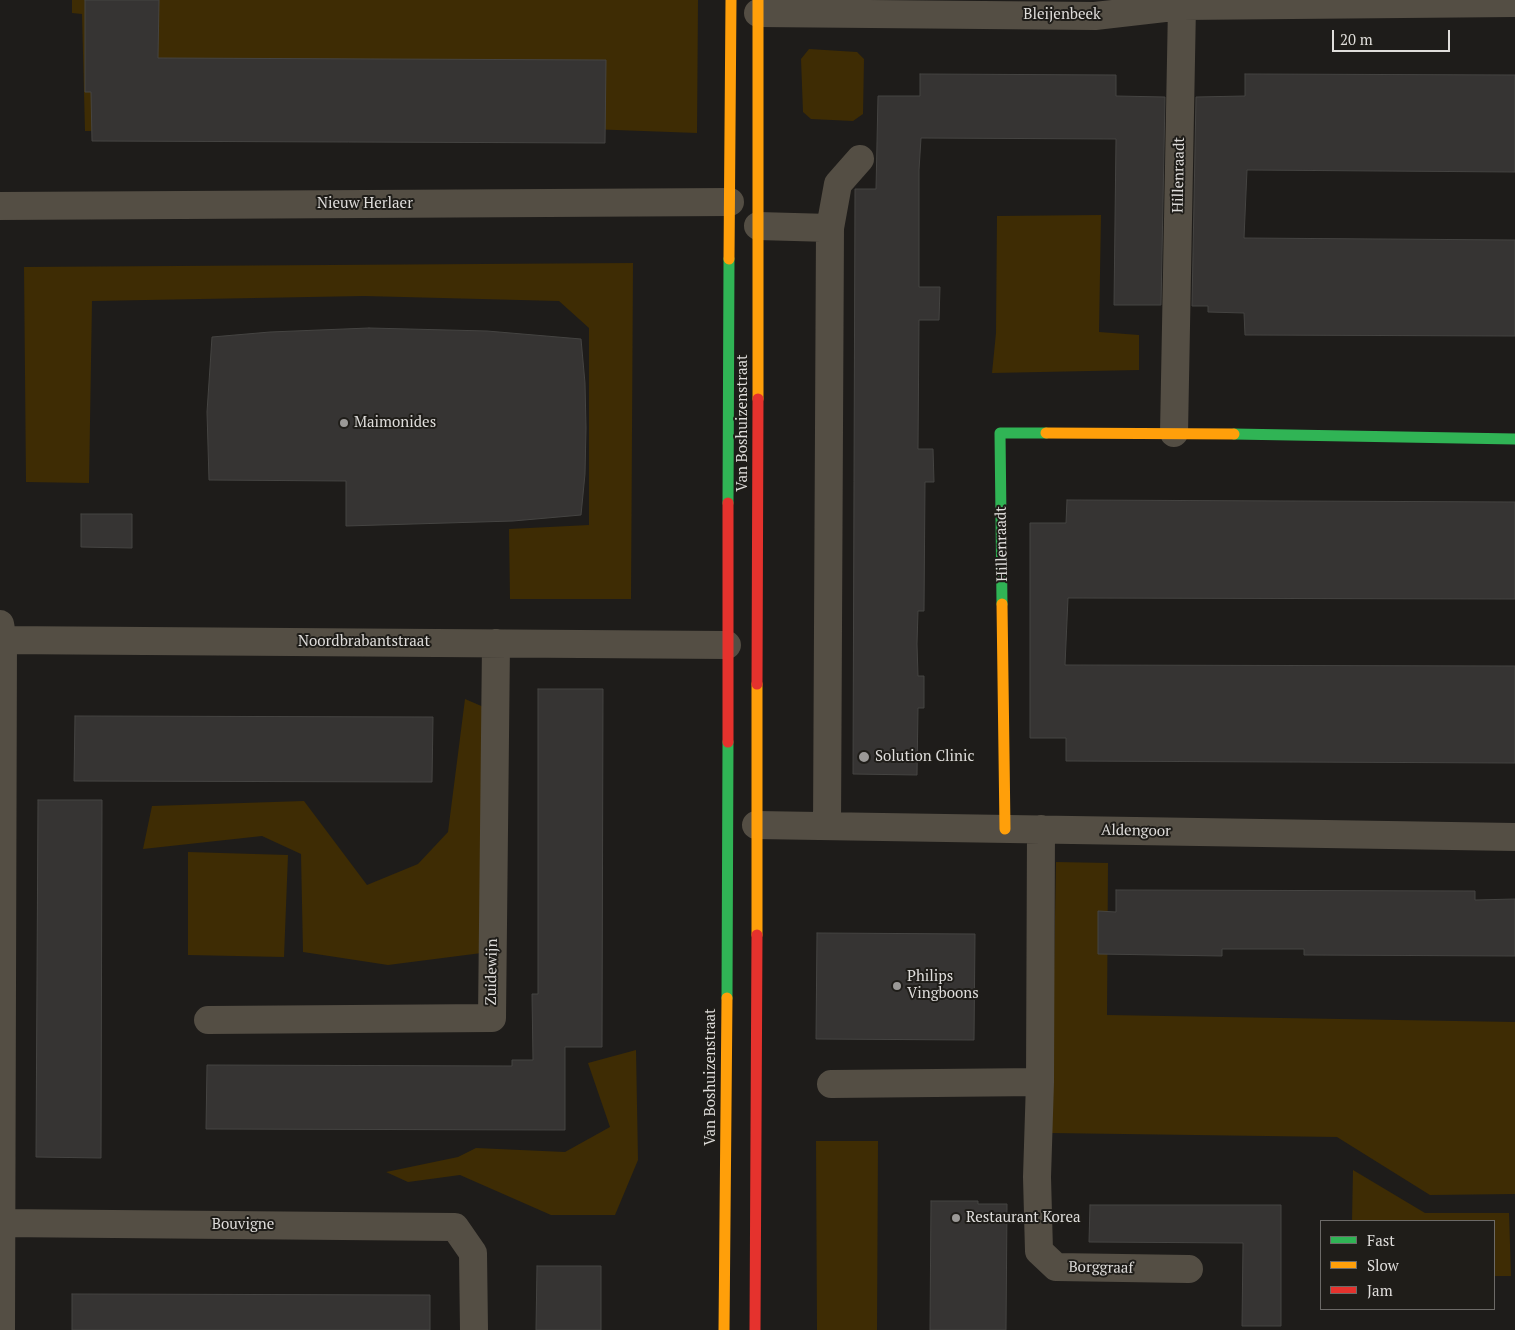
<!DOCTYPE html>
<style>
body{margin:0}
#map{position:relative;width:1515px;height:1330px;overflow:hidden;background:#1e1c1a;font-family:"PT Serif",serif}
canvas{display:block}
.legend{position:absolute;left:1320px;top:1220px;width:175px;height:90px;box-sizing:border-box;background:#1f1d19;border:1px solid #6c6a67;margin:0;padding:6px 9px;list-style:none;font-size:15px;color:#dfdddb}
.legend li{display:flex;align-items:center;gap:10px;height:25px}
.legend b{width:25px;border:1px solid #6c6a67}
.scale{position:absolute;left:1332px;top:30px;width:118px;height:22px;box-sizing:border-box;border:2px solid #dfdddb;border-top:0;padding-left:6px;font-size:15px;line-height:18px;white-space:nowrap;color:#dfdddb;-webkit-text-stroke:4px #1f1d19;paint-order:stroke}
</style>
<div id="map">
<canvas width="1515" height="1330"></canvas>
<ul class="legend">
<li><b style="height:6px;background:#30b455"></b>Fast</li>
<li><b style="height:6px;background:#ff9f0a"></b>Slow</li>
<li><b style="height:6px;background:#e5322d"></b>Jam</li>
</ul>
<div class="scale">20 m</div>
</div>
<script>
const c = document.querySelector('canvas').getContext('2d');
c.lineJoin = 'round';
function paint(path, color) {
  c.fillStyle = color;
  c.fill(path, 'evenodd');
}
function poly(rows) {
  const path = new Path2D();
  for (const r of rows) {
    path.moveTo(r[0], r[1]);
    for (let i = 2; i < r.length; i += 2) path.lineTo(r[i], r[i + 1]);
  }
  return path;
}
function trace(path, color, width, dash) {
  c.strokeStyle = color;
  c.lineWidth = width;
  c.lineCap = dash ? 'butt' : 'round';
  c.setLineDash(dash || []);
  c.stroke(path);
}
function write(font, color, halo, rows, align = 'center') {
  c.font = font + ' "PT Serif",serif';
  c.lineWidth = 4;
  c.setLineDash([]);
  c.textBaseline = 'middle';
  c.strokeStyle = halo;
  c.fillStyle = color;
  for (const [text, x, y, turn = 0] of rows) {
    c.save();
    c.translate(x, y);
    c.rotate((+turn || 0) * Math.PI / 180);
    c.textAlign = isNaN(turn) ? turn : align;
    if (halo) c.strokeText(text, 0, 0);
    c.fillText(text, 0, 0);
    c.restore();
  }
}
paint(poly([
 [72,0,698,0,697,133,589,129,85,131,82,14,72,13],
 [809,49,857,52,864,59,863,114,853,121,811,119,803,112,801,59],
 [1101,215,1099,332,1139,335,1139,370,992,373,996,333,997,216],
 [633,263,631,599,510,599,509,529,589,525,589,328,559,301,364,296,92,301,89,483,26,482,24,267],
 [465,699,507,717,505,950,388,965,303,952,301,854,262,836,143,849,152,806,304,801,367,885,418,864,448,832],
 [188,852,288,855,284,957,188,955],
 [1056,862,1108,863,1107,1015,1515,1022,1515,1194,1430,1195,1337,1137,1051,1133],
 [636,1050,638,1160,615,1215,551,1215,460,1175,408,1182,386,1172,458,1157,476,1148,565,1152,610,1127,588,1063],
 [816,1141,878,1141,877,1330,817,1330],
 [1353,1170,1425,1213,1509,1213,1511,1276,1494,1276,1494,1221,1352,1221]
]), '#3e2c04');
const building = poly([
 [85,0,159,0,158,58,606,60,605,143,92,141,91,92,85,92,85,0],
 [920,74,1116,75,1116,96,1165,97,1161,305,1114,305,1116,139,921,138,919,170,919,287,940,287,939,320,919,320,918,449,933,449,934,482,925,482,924,611,918,611,917,644,918,676,924,676,924,708,918,708,917,775,853,774,855,189,876,189,878,96,920,96,920,74],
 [1245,74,1515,75,1515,172,1247,170,1244,238,1515,240,1515,336,1245,335,1244,313,1208,312,1208,306,1192,306,1196,97,1245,96,1245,74],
 [369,328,487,331,581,339,585,383,586,428,585,474,581,515,513,521,346,526,346,481,209,480,207,412,212,337,270,332,369,328],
 [1067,500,1515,502,1515,599,1068,598,1065,665,1515,666,1515,763,1066,761,1066,738,1030,738,1030,523,1066,523,1067,500],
 [81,514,132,514,132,548,81,547,81,514],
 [538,689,603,689,602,1047,565,1047,565,1130,206,1129,207,1065,512,1066,512,1060,533,1060,532,994,538,994,538,689],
 [75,716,433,717,432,782,74,781,75,716],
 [38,800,102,800,101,1158,36,1157,38,800],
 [1116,890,1475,891,1475,900,1515,899,1515,956,1304,955,1304,949,1222,949,1222,956,1098,954,1098,911,1116,912,1116,890],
 [817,933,975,934,974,1040,816,1039,817,933],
 [931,1201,978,1201,978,1204,1007,1204,1006,1330,930,1330,931,1201],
 [1090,1205,1281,1205,1281,1326,1242,1326,1243,1243,1089,1242,1090,1205],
 [537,1266,601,1266,601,1330,536,1330,537,1266],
 [72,1294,430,1295,430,1330,72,1330,72,1294]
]);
paint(building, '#363433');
trace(building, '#454442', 1);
trace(poly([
 [758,13,1095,16,1182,6,1515,3],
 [0,206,730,202],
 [758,226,830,228],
 [1174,433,1182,6],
 [0,624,3,640,1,1330],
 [0,640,727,645],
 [756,825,1515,837],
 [827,826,830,228,838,184,860,159],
 [1041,829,1040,1082,1037,1177,1039,1251,1056,1267,1189,1269],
 [208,1020,492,1018,496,643],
 [831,1084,1040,1082],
 [0,1223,455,1227,473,1253,474,1330]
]), '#544e44', 28);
trace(poly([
 [1234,434,1515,439],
 [728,503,729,259],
 [1002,604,1000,433,1046,433],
 [727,998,728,742]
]), '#30b455', 11);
trace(poly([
 [758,0,758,399],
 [729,259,731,0],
 [1046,433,1234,434],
 [1002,604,1005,829],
 [757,935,757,684],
 [724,1330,727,998]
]), '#ff9f0a', 11);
trace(poly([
 [757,684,758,399],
 [728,742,728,503],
 [755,1330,757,935]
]), '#e5322d', 11);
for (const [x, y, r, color] of [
 [344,423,5,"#9b9997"],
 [864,757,6,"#9b9997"],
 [897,986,5,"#9b9997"],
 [956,1218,5,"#9b9997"]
]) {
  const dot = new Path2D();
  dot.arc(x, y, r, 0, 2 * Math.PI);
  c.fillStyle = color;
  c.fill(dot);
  trace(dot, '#1f1d19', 2);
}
write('15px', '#dfdddb', '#1f1d19', [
 ["Bleijenbeek",1062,15],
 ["Hillenraadt",1179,175,-89],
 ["Nieuw Herlaer",365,204],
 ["Van Boshuizenstraat",743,423,-90],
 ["Hillenraadt",1002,544,-91],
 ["Noordbrabantstraat",364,642],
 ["Aldengoor",1136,831,1],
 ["Zuidewijn",492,972,-89],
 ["Van Boshuizenstraat",711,1077,-90],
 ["Bouvigne",243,1225],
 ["Borggraaf",1101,1268,1]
]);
write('15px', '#dfdddb', '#1f1d19', [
 ["Maimonides",354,423],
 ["Solution Clinic",875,757],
 ["Philips",907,977],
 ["Vingboons",907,994],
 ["Restaurant Korea",966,1218]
], 'left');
</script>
